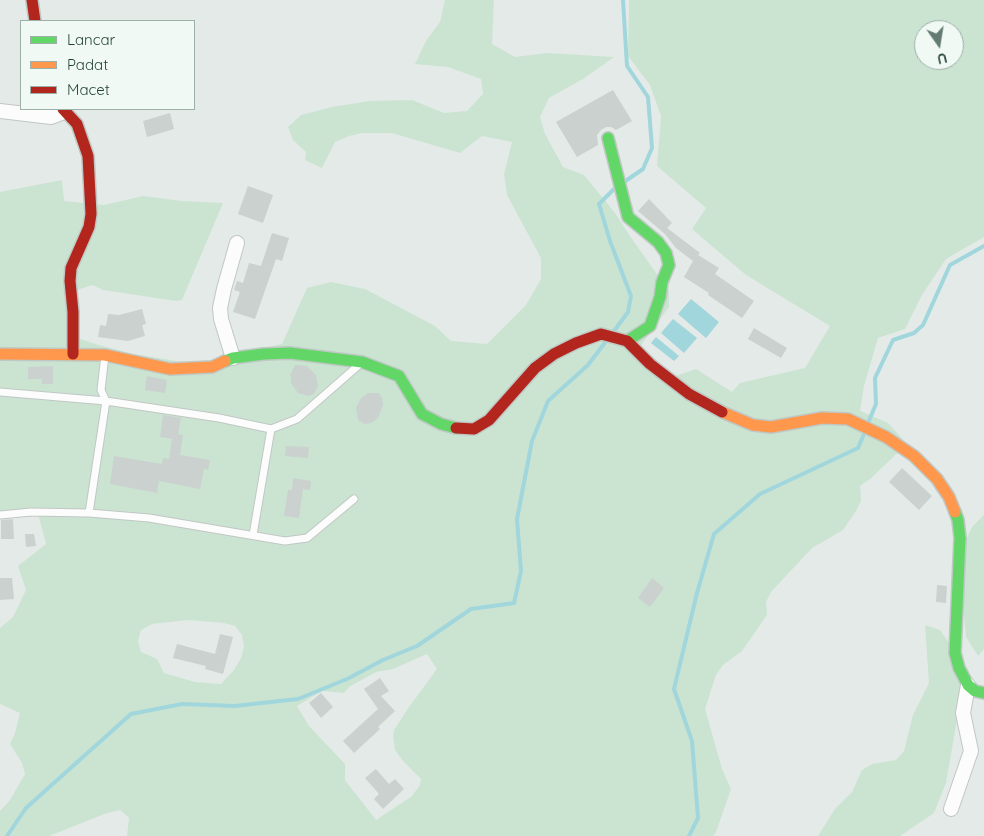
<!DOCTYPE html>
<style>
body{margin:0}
#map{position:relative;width:984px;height:836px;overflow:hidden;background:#e4eae7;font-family:Quicksand,sans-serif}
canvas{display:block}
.legend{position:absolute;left:20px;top:20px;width:175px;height:90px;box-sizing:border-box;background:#f1f9f5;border:1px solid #9dafa9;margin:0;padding:6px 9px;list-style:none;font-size:15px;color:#1f3f36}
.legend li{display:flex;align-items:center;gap:10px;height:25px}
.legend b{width:25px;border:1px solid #9dafa9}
.north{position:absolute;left:914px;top:20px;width:50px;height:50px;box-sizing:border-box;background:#f1f9f5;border:1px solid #9dafa9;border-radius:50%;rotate:167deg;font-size:14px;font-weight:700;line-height:20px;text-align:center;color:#1f3f36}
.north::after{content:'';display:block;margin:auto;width:18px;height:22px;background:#647b74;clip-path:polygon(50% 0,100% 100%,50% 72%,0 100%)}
</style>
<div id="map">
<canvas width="984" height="836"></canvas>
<ul class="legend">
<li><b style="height:6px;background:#63d668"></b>Lancar</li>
<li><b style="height:6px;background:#ff974d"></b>Padat</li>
<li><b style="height:6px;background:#b3261e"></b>Macet</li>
</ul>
<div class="north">U</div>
</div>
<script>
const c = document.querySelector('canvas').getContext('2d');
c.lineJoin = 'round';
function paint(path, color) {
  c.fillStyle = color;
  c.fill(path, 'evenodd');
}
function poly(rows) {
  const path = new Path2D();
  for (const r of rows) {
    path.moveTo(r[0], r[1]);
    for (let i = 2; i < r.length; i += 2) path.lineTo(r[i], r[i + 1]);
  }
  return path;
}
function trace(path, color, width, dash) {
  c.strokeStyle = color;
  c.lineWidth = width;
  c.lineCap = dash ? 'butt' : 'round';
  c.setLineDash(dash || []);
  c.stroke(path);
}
paint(poly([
 [445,0,494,0,492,44,515,57,547,53,614,57,583,79,549,98,540,117,545,134,563,167,584,175,615,213,632,239,669,291,669,307,641,345,673,377,696,369,732,392,740,383,805,368,830,326,746,275,692,229,706,208,657,166,661,116,650,85,628,56,629,0,984,0,984,237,946,259,922,295,905,329,878,338,864,386,860,411,888,423,907,444,870,479,860,486,861,501,856,511,843,530,812,548,771,592,766,602,767,615,742,651,723,665,716,675,705,709,722,769,731,789,716,832,713,836,127,836,129,818,120,810,107,813,49,836,0,836,0,811,10,800,25,774,22,763,10,744,15,733,20,713,0,704,0,628,13,617,26,590,18,566,46,544,38,514,0,516,0,192,62,180,64,201,104,205,143,196,182,201,223,203,182,300,176,301,103,290,93,285,77,290,77,338,99,345,133,354,195,364,282,344,307,288,331,282,365,289,435,326,451,341,487,344,526,305,541,279,541,258,507,195,504,174,512,142,482,136,460,153,392,133,362,133,349,136,335,142,322,168,305,160,306,152,293,140,288,127,301,115,332,107,369,101,412,100,444,113,467,111,483,94,481,79,448,67,415,64,426,41,440,22],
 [924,30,954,30,954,60,924,60],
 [188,620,224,623,235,626,242,635,244,647,241,658,234,670,221,684,195,682,164,673,157,659,141,652,138,641,141,630,152,624],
 [427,654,437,669,409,707,394,730,393,736,395,750,403,761,421,779,420,785,412,796,376,820,345,780,345,764,309,726,297,706,322,691,344,693,349,687,376,672,393,669],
 [984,515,984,649,978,656,966,637,959,556,972,527],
 [925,625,940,630,955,652,964,679,946,783,934,813,900,836,818,836,835,809,852,792,862,770,872,764,896,760,904,751,913,715,929,683]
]), '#cbe4d2');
paint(poly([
 [691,299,719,322,706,338,678,314],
 [673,319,697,338,684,353,661,333],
 [656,337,679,356,674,361,651,343]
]), '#a0d6dc');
trace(poly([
 [623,0,627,66,648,97,652,148,643,169,624,182],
 [614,331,628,312,631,296,610,241,599,204,614,189],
 [868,423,876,404,875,378,893,340,914,333,923,325,950,265,984,246],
 [7,836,26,808,131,714,182,704,235,706,298,699,347,679,383,660,417,646,471,609,514,603,521,571,517,519,532,441,548,401,588,365,607,340],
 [689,836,698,818,692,741,674,689,697,593,714,534,760,494,858,448,864,434]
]), '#a0d6dc', 4);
paint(poly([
 [613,90,632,121,616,130,611,127,606,127,601,130,597,135,598,145,577,157,556,122],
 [170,113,174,129,147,137,143,121],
 [248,186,273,195,263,223,238,214],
 [649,199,672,223,667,228,700,253,698,255,719,268,715,274,754,301,742,318,708,295,709,293,684,277,693,261,676,248,665,234,638,211],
 [272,233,289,238,282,261,276,259,255,319,233,312,240,292,234,290,237,281,243,283,249,263,261,266],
 [142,309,146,324,142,325,145,336,128,341,98,337,100,325,106,326,108,314,119,315],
 [754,328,787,348,781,358,748,339],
 [295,365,307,366,316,375,318,386,314,394,309,396,298,393,291,383,291,378,290,375],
 [53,366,53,384,42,384,42,379,28,379,28,367],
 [147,376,167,380,165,393,145,390],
 [368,393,379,393,382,398,383,405,378,418,371,423,365,424,358,420,356,408,361,398],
 [163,415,181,418,178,434,183,435,180,455,210,460,208,470,204,469,200,489,159,481,157,493,110,484,114,456,162,464,163,458,169,459,172,439,160,437],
 [286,446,309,447,308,458,285,456],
 [902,468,932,496,919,510,889,482],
 [293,478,311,481,310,490,303,489,299,518,284,516,288,490,292,490],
 [13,519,14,539,1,539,1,520],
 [25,534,34,534,36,546,26,547],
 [0,578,12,578,14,599,0,600],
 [652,578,664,588,650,607,638,598],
 [937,585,947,586,946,603,936,602],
 [220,634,233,637,223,674,205,669,206,666,173,658,177,644,215,654],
 [380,678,389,691,381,696,395,711,378,727,380,729,354,753,343,741,378,709,364,689],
 [321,693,333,707,321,718,309,703],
 [376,769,389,784,395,779,404,789,383,809,374,799,379,794,365,778]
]), '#cad1ce');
const lane = poly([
 [0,392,106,401,219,418,271,429,297,419,360,364],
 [89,513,106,401,101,390,105,355],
 [0,515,31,512,89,513,149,518,285,541,307,538,354,499],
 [253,535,271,429]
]);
const street = poly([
 [0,111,51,117,64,112],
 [233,358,221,319,220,308,224,289,237,243],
 [951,809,971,751,963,713,968,685]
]);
const fast = poly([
 [608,138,628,217,658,242,666,253,669,265,662,282,660,297,650,326,627,341],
 [225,361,233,358,264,354,290,353,362,362,399,376,422,414,441,424,456,428],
 [955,512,958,520,960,538,955,653,959,668,968,685,975,691,984,693]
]);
const slow = poly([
 [0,354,105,355,170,369,212,367,225,361],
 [722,412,753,425,771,427,822,418,848,419,886,437,914,456,937,479,949,497,955,512]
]);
const jam = poly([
 [32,0,35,21],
 [63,109,77,124,88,156,91,214,89,227,71,268,70,281,73,312,73,354],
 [456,428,474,429,489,420,535,368,554,354,576,343,601,334,627,341,650,364,689,394,722,412]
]);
trace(lane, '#c1c7c4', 9);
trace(street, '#c1c7c4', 16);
trace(fast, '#bfc8c4', 14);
trace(slow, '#bfc8c4', 14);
trace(jam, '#bfc8c4', 14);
trace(lane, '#fbfcfb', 7);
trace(street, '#fbfcfb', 14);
trace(fast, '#63d668', 11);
trace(slow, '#ff974d', 11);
trace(jam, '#b3261e', 11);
</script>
